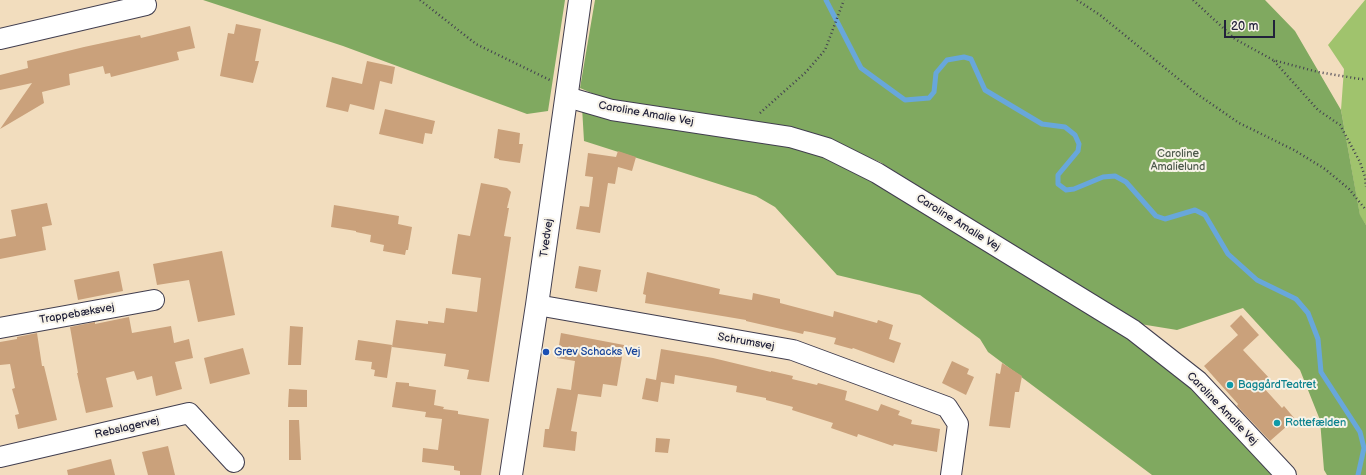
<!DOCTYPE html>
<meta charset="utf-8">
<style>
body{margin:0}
#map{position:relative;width:1366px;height:475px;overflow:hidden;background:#f2ddbe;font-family:"Balsamiq Sans",sans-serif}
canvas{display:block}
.scale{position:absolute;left:1224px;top:20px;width:51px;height:18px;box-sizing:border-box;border:2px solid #22223b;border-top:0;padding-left:5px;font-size:12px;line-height:14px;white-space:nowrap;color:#22223b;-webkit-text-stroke:3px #f7f3e8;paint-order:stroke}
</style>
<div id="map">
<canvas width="1366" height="475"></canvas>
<div class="scale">20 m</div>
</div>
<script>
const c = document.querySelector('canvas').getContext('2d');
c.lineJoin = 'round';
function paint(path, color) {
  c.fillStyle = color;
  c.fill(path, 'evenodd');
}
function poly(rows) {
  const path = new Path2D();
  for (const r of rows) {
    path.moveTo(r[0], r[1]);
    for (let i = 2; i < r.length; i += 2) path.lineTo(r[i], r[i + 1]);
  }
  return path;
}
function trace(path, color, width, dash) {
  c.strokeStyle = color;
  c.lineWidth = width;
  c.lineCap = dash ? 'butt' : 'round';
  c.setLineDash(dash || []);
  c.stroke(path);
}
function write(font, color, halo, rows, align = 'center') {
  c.font = font + ' "Balsamiq Sans",sans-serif';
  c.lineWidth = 4;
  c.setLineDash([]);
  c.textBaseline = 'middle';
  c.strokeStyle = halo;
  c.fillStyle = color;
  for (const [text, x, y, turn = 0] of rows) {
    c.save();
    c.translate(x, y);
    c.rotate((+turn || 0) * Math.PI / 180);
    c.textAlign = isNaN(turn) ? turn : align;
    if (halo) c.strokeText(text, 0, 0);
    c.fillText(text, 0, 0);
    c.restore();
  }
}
paint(poly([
 [1365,0,1366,0,1366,225,1360,216,1341,110,1344,69,1328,45]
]), '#a0c36d');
paint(poly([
 [203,0,565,0,548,111,527,114,343,46],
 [595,0,1265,0,1295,31,1341,110,1360,215,1366,225,1366,475,1327,475,1324,470,1320,420,1300,370,1243,308,1177,330,1134,323,880,162,825,139,617,104,580,88],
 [582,107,788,143,873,178,1129,336,1194,388,1276,475,1152,475,988,352,980,339,920,295,837,275,775,207,756,196,584,141]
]), '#80a960');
trace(poly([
 [826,0,861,68,905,100,929,98,934,92,936,73,947,60,964,57,971,59,985,90,1042,124,1065,127,1075,135,1079,144,1078,151,1058,175,1058,184,1066,190,1074,189,1103,177,1115,176,1126,182,1156,216,1165,219,1195,210,1205,215,1228,254,1257,280,1296,299,1308,313,1318,339,1321,372,1360,432,1364,448,1358,475]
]), '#68a7db', 5);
paint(poly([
 [236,24,261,29,255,61,259,61,253,83,220,76,228,33,234,34],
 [190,26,195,48,177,52,179,60,111,77,110,73,105,74,103,66,69,74,70,85,42,92,44,103,0,129,32,83,0,90,0,75,28,68,27,61,84,47,140,35,141,38],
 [367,61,395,67,392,84,380,81,374,110,350,104,348,112,326,107,332,77,362,84],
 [385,109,435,121,432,134,425,133,423,144,379,134],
 [498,129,520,133,519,144,523,144,520,163,499,160,499,159,494,158],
 [618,151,636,157,632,171,618,167,615,184,608,183,600,233,576,229,580,206,589,207,593,177,585,176,588,153,616,157],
 [481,183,507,188,511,192,507,208,509,208,504,236,511,237,489,382,467,379,469,370,444,366,446,354,392,347,396,320,428,324,428,321,444,323,446,308,477,312,481,278,452,274,452,272,458,234,470,236],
 [47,203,52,225,42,227,46,250,0,259,0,239,16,236,11,210],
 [334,205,399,216,398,224,412,227,408,250,406,250,405,255,383,251,384,245,370,242,371,235,356,232,356,231,331,227],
 [222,251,235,315,198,322,189,280,157,285,153,264],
 [579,266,601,270,597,292,575,288],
 [119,271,123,291,78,300,74,280],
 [647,272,720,289,719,294,752,300,753,293,780,299,780,303,833,317,834,311,877,323,878,320,893,325,889,339,901,343,894,363,853,348,852,349,834,344,836,338,810,332,804,331,803,334,746,321,746,320,645,303,646,295,643,294],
 [1241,315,1259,335,1243,350,1271,380,1263,387,1282,408,1284,406,1295,419,1270,441,1237,406,1238,404,1204,366,1238,335,1230,326],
 [129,317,132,333,171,326,174,343,189,339,193,358,175,362,182,389,156,396,152,376,137,380,134,371,106,378,113,407,86,413,77,373,78,373,70,327,95,322,95,324],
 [290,326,303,327,301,365,288,365],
 [37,333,42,366,44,366,57,420,18,429,15,415,19,414,12,389,15,388,10,364,0,365,0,342,17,339,17,337],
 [561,333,624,345,617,386,603,384,601,397,578,394,571,431,577,432,575,451,543,447,545,429,549,429,557,388,571,390,575,361,557,358],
 [358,340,392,345,387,378,374,376,375,370,371,369,372,362,355,360],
 [243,348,250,374,210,384,204,358],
 [661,349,713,358,771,372,771,371,793,376,792,379,817,385,818,383,847,391,845,400,878,411,881,404,900,411,898,415,912,420,911,424,940,429,937,452,894,444,893,446,858,434,857,437,831,428,833,423,792,410,793,407,766,400,766,398,736,392,737,386,675,375,674,384,661,382,658,402,642,399,646,378,656,380],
 [952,361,969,369,967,374,974,377,966,395,942,383],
 [1002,363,1022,376,1019,392,1015,392,1010,428,989,426,996,373,1000,374],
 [396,382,409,383,409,386,436,390,434,405,444,407,443,409,458,411,458,414,489,419,481,475,460,475,460,471,454,470,454,466,422,462,423,448,438,450,442,419,425,417,426,412,392,407],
 [289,389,307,390,307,407,288,407],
 [289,420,299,420,301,460,289,460],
 [656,438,670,439,668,453,655,452],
 [168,446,175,475,148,475,142,452],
 [111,459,115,475,68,475,67,470]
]), '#caa17b');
const minor = poly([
 [0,39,146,5],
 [567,97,612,110,790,137,827,148,877,173,1133,330,1198,381,1286,475],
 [537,305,793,350,947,407,958,424,951,475],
 [0,328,154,300],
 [0,457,189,413,234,462]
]);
const tertiary = poly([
 [511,475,537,305,580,0]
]);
trace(minor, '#413e4f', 22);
trace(tertiary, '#413e4f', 24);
trace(poly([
 [420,0,476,44,550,80],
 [1077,0,1100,15,1197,94,1239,123,1294,150,1325,169,1349,189,1366,210],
 [1193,0,1235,39,1273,60,1318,72,1360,79,1366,79],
 [1274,61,1318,110,1340,125,1360,162,1365,177,1366,187],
 [760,113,806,72,825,50,844,0]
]), '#413e4f', 2.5, [1, 3]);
trace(minor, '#fff', 20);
trace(tertiary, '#fff', 22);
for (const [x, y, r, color] of [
 [546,352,4,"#1a4fb4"],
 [1230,385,4,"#0f9aa8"],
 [1277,423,4,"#0f9aa8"]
]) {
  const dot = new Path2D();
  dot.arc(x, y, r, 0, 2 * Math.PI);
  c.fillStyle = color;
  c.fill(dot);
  trace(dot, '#f7f3e8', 1.5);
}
write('11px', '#22223b', '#f7f3e8', [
 ["Caroline Amalie Vej",646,114,10],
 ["Caroline Amalie Vej",958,223,32],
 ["Tvedvej",547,238,-82],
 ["Trappebæksvej",77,314,-10],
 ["Schrumsvej",746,342,10],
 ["Caroline Amalie Vej",1222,409,46],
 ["Rebslagervej",127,428,-13]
]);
write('11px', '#4e5a4c', '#f7f3e8', [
 ["Caroline",1178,154],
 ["Amalielund",1178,167]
]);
write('11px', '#164399', '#f7f3e8', [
 ["Grev Schacks Vej",554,352]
], 'left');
write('11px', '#0d838f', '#f7f3e8', [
 ["BaggårdTeatret",1238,385],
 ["Rottefælden",1285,423]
], 'left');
</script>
